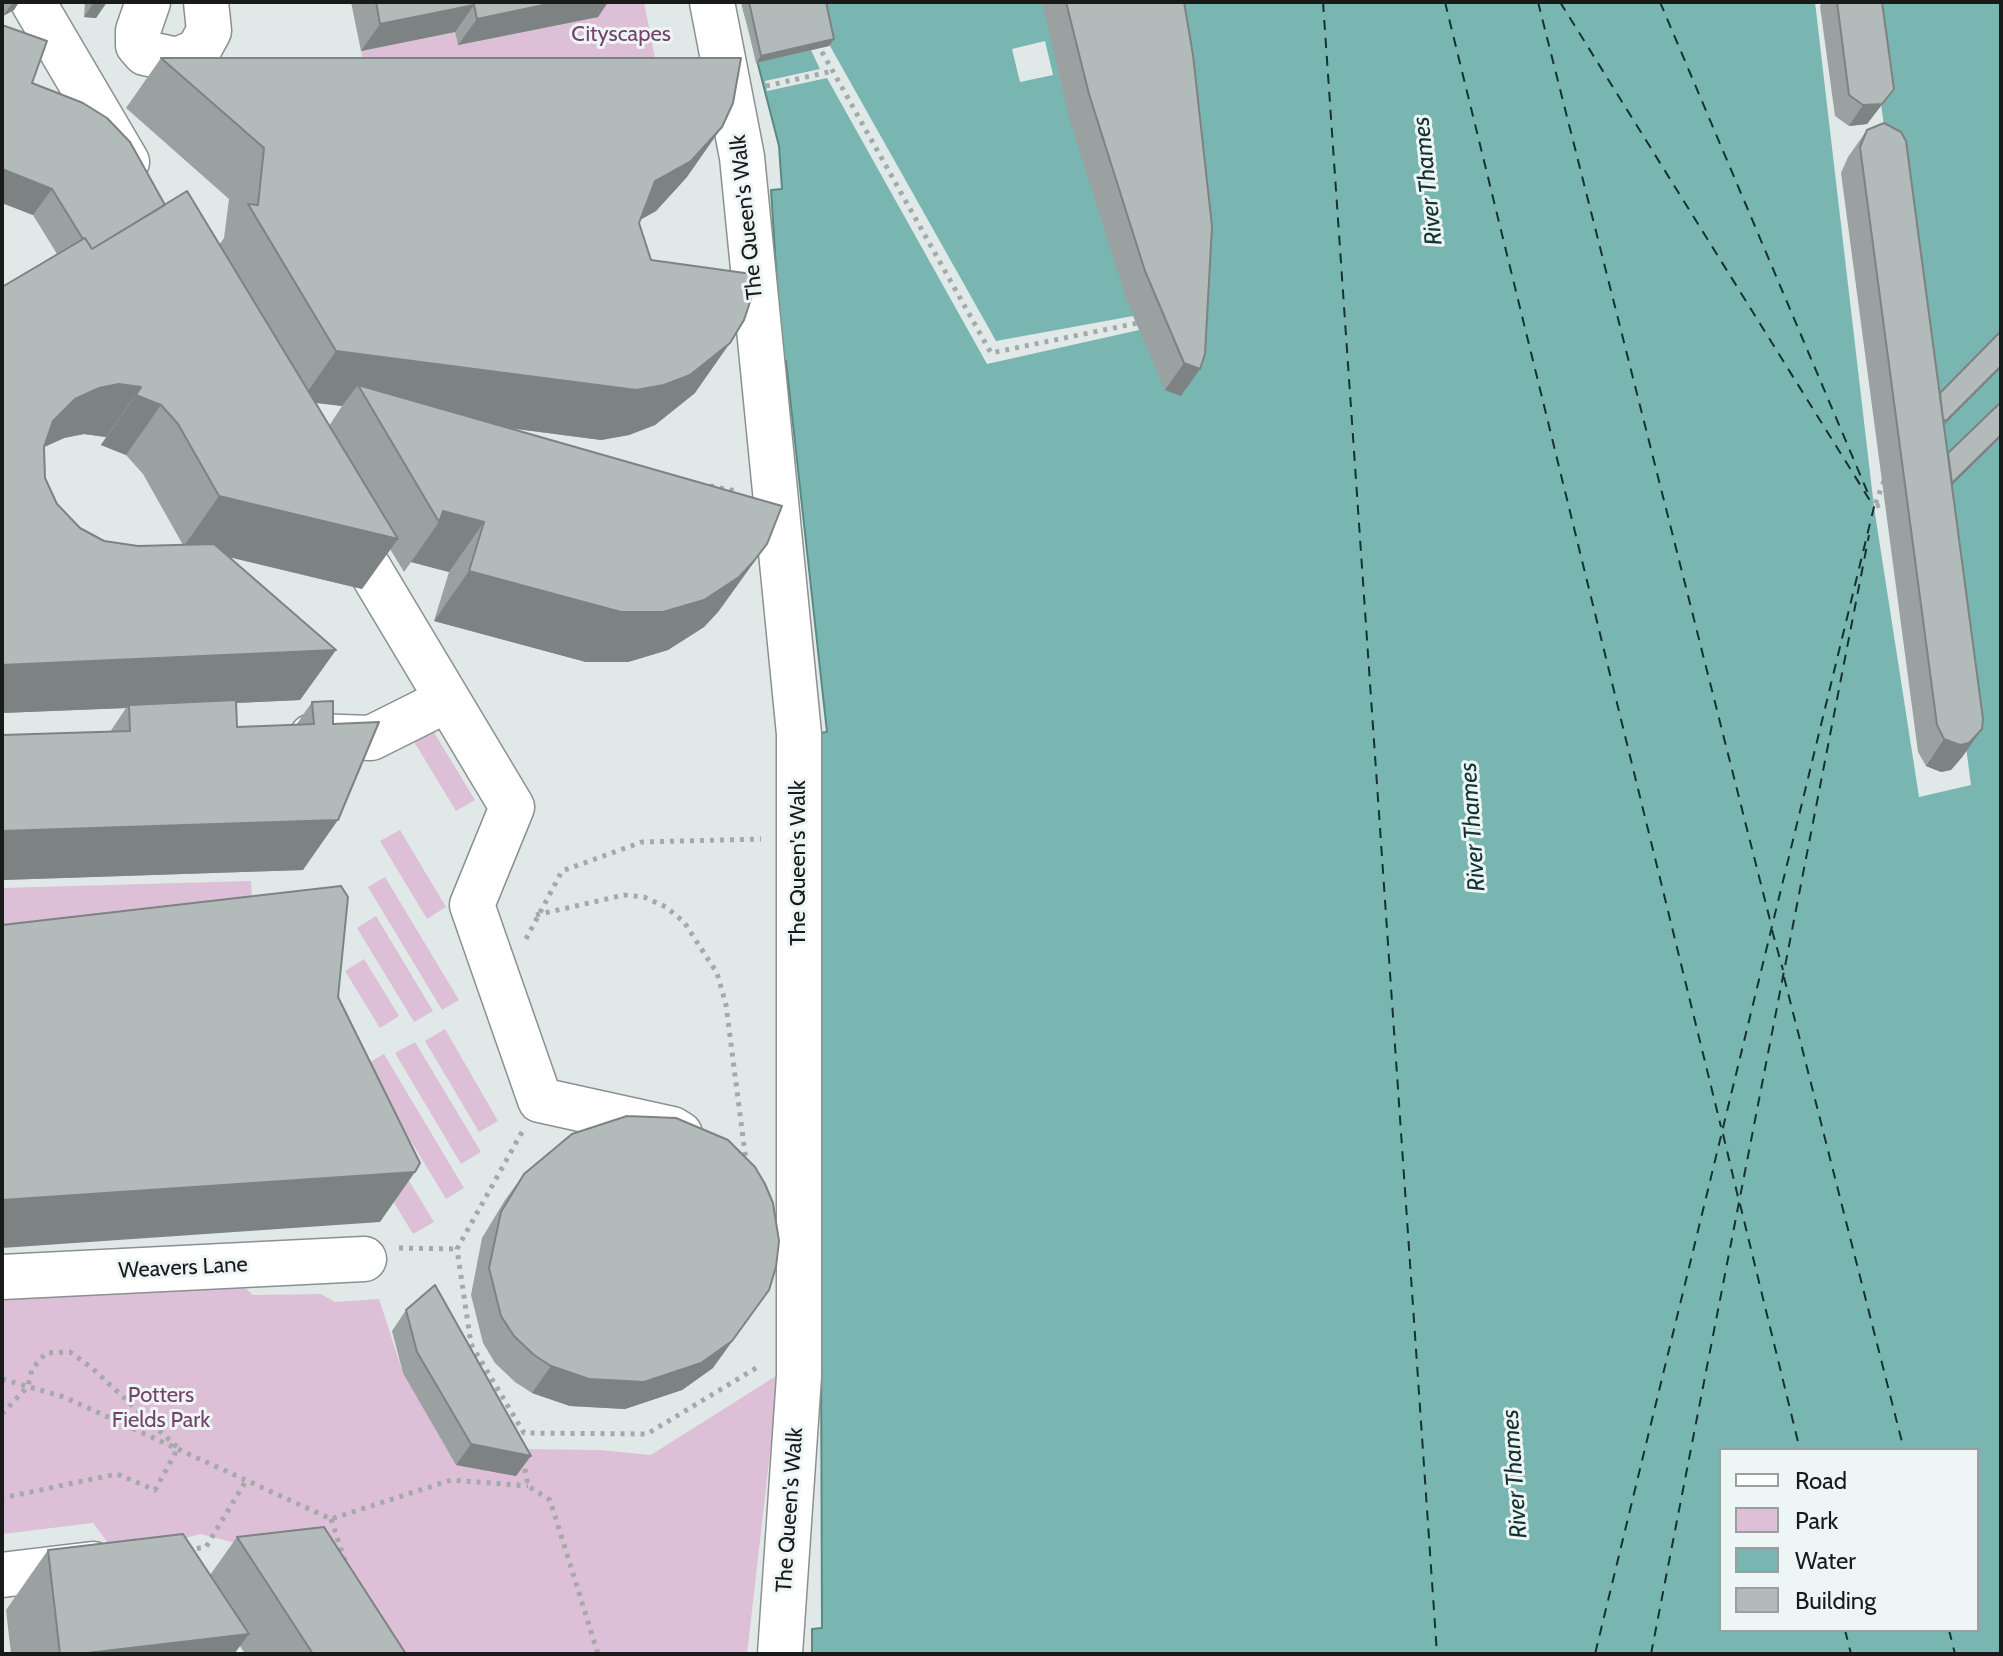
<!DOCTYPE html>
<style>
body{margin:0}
#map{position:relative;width:2003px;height:1656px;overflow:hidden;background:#e1e9e8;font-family:Cabin,sans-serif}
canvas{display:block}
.frame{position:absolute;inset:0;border:4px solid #191b1b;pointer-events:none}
.legend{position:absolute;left:1719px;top:1448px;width:260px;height:184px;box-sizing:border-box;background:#eef6f5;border:2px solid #999e9e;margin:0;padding:10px 14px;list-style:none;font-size:24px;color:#191b1b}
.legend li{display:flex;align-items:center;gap:16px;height:40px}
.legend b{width:40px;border:2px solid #999e9e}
</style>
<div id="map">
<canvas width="2003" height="1656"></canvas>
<div class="frame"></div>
<ul class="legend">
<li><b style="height:10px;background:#fff"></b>Road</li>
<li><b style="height:22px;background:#ddbfd7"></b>Park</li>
<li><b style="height:22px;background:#79b6b1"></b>Water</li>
<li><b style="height:22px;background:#b3bbba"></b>Building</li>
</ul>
</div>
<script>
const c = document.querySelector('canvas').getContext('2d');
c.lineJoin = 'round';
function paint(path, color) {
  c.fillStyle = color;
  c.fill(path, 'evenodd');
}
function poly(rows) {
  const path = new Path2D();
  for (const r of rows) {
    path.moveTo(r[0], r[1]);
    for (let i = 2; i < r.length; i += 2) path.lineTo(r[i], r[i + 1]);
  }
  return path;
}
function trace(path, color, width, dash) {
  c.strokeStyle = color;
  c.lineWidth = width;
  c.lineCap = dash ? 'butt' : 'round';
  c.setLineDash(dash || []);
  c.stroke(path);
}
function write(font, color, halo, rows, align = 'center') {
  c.font = font + ' Cabin,sans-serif';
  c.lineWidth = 6;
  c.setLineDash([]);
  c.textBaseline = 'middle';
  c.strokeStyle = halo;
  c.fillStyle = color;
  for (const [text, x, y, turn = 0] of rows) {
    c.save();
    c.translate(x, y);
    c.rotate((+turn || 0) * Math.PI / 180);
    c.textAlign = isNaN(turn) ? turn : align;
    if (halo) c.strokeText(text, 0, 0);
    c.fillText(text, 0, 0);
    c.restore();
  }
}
paint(poly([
 [610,2,644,2,655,59,366,72,361,51,455,32,458,45],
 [429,724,475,800,456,811,410,735],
 [400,830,446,907,427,919,380,841],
 [385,877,459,1000,442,1010,368,887],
 [251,881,254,935,2,961,2,888],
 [376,916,433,1011,414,1022,357,928],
 [364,959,399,1016,380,1028,345,971],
 [445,1029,498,1121,479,1132,425,1041],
 [415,1042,481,1152,461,1164,395,1053],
 [384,1054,464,1188,446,1199,365,1065],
 [371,1118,434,1222,413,1234,350,1130],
 [231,1275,253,1295,321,1294,335,1302,379,1299,403,1373,522,1449,600,1450,651,1455,779,1374,747,1654,366,1654,327,1567,201,1534,117,1555,93,1523,2,1534,2,1285]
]), '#ddbfd7');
const water = poly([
 [742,2,2001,2,2001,1654,812,1654,812,1629,822,1628,819,733,827,732,786,361,782,361,771,190,782,189,779,146,742,2],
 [1721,1450,1977,1450,1977,1630,1721,1630,1721,1450]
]);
paint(water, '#79b6b1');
trace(water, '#5c8884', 2);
paint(poly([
 [742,2,819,2,830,46,996,341,1133,316,1139,330,987,364,827,78,767,91,765,81,820,69,811,50,756,63],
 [1815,2,1867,2,1923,410,1941,428,1946,491,1934,505,1971,785,1919,797,1874,507],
 [1045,41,1053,75,1020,82,1012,49]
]), '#e1e9e8');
trace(poly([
 [1323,2,1437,1654],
 [1445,2,1721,1127],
 [1538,2,1771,924],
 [1560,2,1874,507,1595,1654],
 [1660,2,1870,498],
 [1772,930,1783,970],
 [1784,977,1904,1450],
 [1723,1134,1738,1197],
 [1740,1204,1800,1450],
 [1845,1630,1851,1654],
 [1949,1630,1955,1654],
 [1651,1654,1869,535]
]), '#133230', 2, [10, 8]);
const minor = poly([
 [33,2,127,162],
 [148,2,138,31,138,45,145,53,177,60,198,51,209,31,206,2],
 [712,2,742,157,799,734,799,1376,780,1654],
 [342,523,512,807,472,905,540,1100,672,1129,680,1134],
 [312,736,371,738,447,700],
 [2,1277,364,1259],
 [2,1575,93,1564]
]);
trace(minor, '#899190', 47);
trace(poly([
 [817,43,991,353,1143,322],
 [766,86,833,71],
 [1884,481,1874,507,1888,502],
 [710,486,736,491],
 [536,915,624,895,644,897,666,907,684,922,717,973,726,1005,746,1161],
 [526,939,562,871,642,842,761,839],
 [522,1132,457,1249,471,1344,524,1433,647,1434,761,1365],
 [399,1248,457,1249],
 [2,1379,64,1397,331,1519,451,1480,528,1486],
 [2,1414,28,1386,32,1369,46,1353,70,1352,92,1368,178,1448,155,1490,117,1474,2,1498],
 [523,1459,528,1486,550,1500,598,1654],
 [331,1519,346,1564],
 [187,1550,206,1547,247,1479]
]), '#a4aaa9', 5, [4, 6]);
trace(minor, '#fff', 44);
paint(poly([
 [2,2,19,2,14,10,3,16,2,14],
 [85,2,107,2,96,18,84,17],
 [351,2,610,2,608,2,598,17,458,45,455,32,361,51],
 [742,2,826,2,834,39,829,46,756,63],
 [1042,2,1184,2,1212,226,1181,396,1165,390,1126,298,1070,121],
 [1822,2,1882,2,1894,89,1867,124,1849,126,1835,116,1820,6],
 [2,25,32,83,165,205,219,245,224,238,229,199,126,108,161,58,687,177,656,211,640,220,639,223,695,393,655,425,629,435,601,440,508,428,767,544,718,612,704,627,668,650,628,662,586,662,434,621,449,572,411,562,404,572,390,549,362,589,228,557,336,650,300,700,236,703,237,727,296,725,312,702,333,701,303,870,2,880,2,735,110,732,126,708,2,713,2,287,57,254,33,215,2,203],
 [315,403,325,404,342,406,329,426],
 [84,434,106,437,101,445,126,455,143,474,183,545,138,546,104,541,80,528,57,504,45,478,44,447,64,438],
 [1867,130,1940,393,2001,331,2001,368,1944,425,1948,453,2001,402,2001,437,1952,485,1963,756,1951,770,1941,772,1926,766,1918,752,1841,173,1848,157],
 [524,1174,713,1368,682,1390,625,1409,570,1406,532,1393,515,1382,495,1363,483,1343,471,1295,482,1238,505,1200],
 [406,1310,516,1476,456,1465,403,1373,392,1331],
 [237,1537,406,1654,245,1654,240,1646,234,1654,11,1654,6,1610,48,1550,210,1575]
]), '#9aa1a0');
paint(poly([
 [13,2,19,2,14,10,3,16],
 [94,2,107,2,96,18,84,17],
 [558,2,610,2,608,2,598,17,458,45,477,19],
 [474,5,455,32,361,51,380,24],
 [834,39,829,46,756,63,761,56],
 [1894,89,1867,124,1849,126,1863,105],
 [722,127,687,177,656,211,620,231,655,181],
 [2,169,52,189,33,215,2,203],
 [730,343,695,393,655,425,629,435,601,440,373,410,358,385,342,406,301,401,336,351],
 [1184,363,1200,369,1181,396,1165,390],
 [2001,366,2001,368,1941,428,1946,421],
 [119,384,141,387,106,437,84,434,64,438,40,449,53,421,75,399,99,388],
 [136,395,161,405,126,455,101,445],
 [2001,435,2001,437,1946,491,1951,484],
 [219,496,398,539,362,589,184,546],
 [443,511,484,522,449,572,411,562,439,522],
 [767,544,718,612,704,627,668,650,628,662,586,662,434,621,469,571],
 [336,650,300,700,129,708,129,705,126,708,2,713,2,665],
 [1982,729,1963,756,1951,770,1941,772,1926,766,1944,739],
 [338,820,303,870,2,880,2,831],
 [415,1172,380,1222,2,1248,2,1200],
 [769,1290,713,1368,682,1390,625,1409,570,1406,532,1393,551,1366],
 [471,1444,531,1456,516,1476,456,1465],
 [249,1634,234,1654,79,1654]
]), '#7d8382');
const building = poly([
 [376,2,558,2,477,19,474,5,380,24,376,2],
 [749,2,826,2,834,39,761,56,749,2],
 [1066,2,1184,2,1193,55,1212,226,1205,354,1200,369,1184,363,1145,271,1089,94,1066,2],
 [1837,2,1882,2,1894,89,1882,104,1863,105,1849,95,1837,2],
 [2,25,47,41,32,83,83,103,107,118,130,142,165,205,92,249,85,238,83,239,52,189,2,169,2,25],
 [161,58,741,58,733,103,722,127,691,161,655,181,639,223,651,260,759,275,744,320,730,343,690,375,664,385,636,390,336,351,248,204,258,205,264,148,161,58],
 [1884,123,1901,132,1906,141,1983,719,1982,729,1969,743,1960,745,1944,739,1937,725,1860,147,1867,130,1884,123],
 [187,191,398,539,219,496,178,424,161,405,136,395,141,387,119,384,99,388,75,399,53,421,44,447,45,478,57,504,80,528,104,541,138,546,214,544,336,650,2,665,2,287,85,238,92,249,187,191],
 [2001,331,2001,366,1946,421,1943,419,1940,393,2001,331],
 [358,385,782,506,767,544,753,562,739,577,704,600,663,612,621,612,469,571,484,522,443,511,439,522,358,385],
 [2001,402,2001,435,1952,483,1948,453,2001,402],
 [236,700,237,727,314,724,312,702,333,701,333,724,379,722,338,820,2,831,2,735,130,731,129,705,236,700],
 [341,886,348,897,338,997,420,1163,415,1172,2,1200,2,925,341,886],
 [627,1116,676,1118,728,1140,755,1167,765,1184,773,1203,779,1241,776,1267,769,1290,732,1341,701,1363,644,1382,589,1379,551,1366,534,1355,514,1336,501,1316,489,1268,501,1212,524,1174,572,1134,627,1116],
 [435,1285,531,1456,471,1444,417,1352,406,1310,435,1285],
 [324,1527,406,1654,313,1654,237,1537,324,1527],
 [183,1534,249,1634,79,1654,60,1654,48,1550,183,1534]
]);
paint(building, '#b3bbba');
trace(building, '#7d8382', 2);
write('22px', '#75426e', '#eef6f5', [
 ["Cityscapes",621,35],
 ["Potters",161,1396],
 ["Fields Park",161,1421]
]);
write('22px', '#191b1b', '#eef6f5', [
 ["The Queen's Walk",747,217,-96],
 ["The Queen's Walk",799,863,-90],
 ["Weavers Lane",183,1268,-3],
 ["The Queen's Walk",790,1510,-86]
]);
write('italic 24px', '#133230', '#eef6f5', [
 ["River Thames",1428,181,-96],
 ["River Thames",1473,827,-94],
 ["River Thames",1515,1474,-94]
]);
</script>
